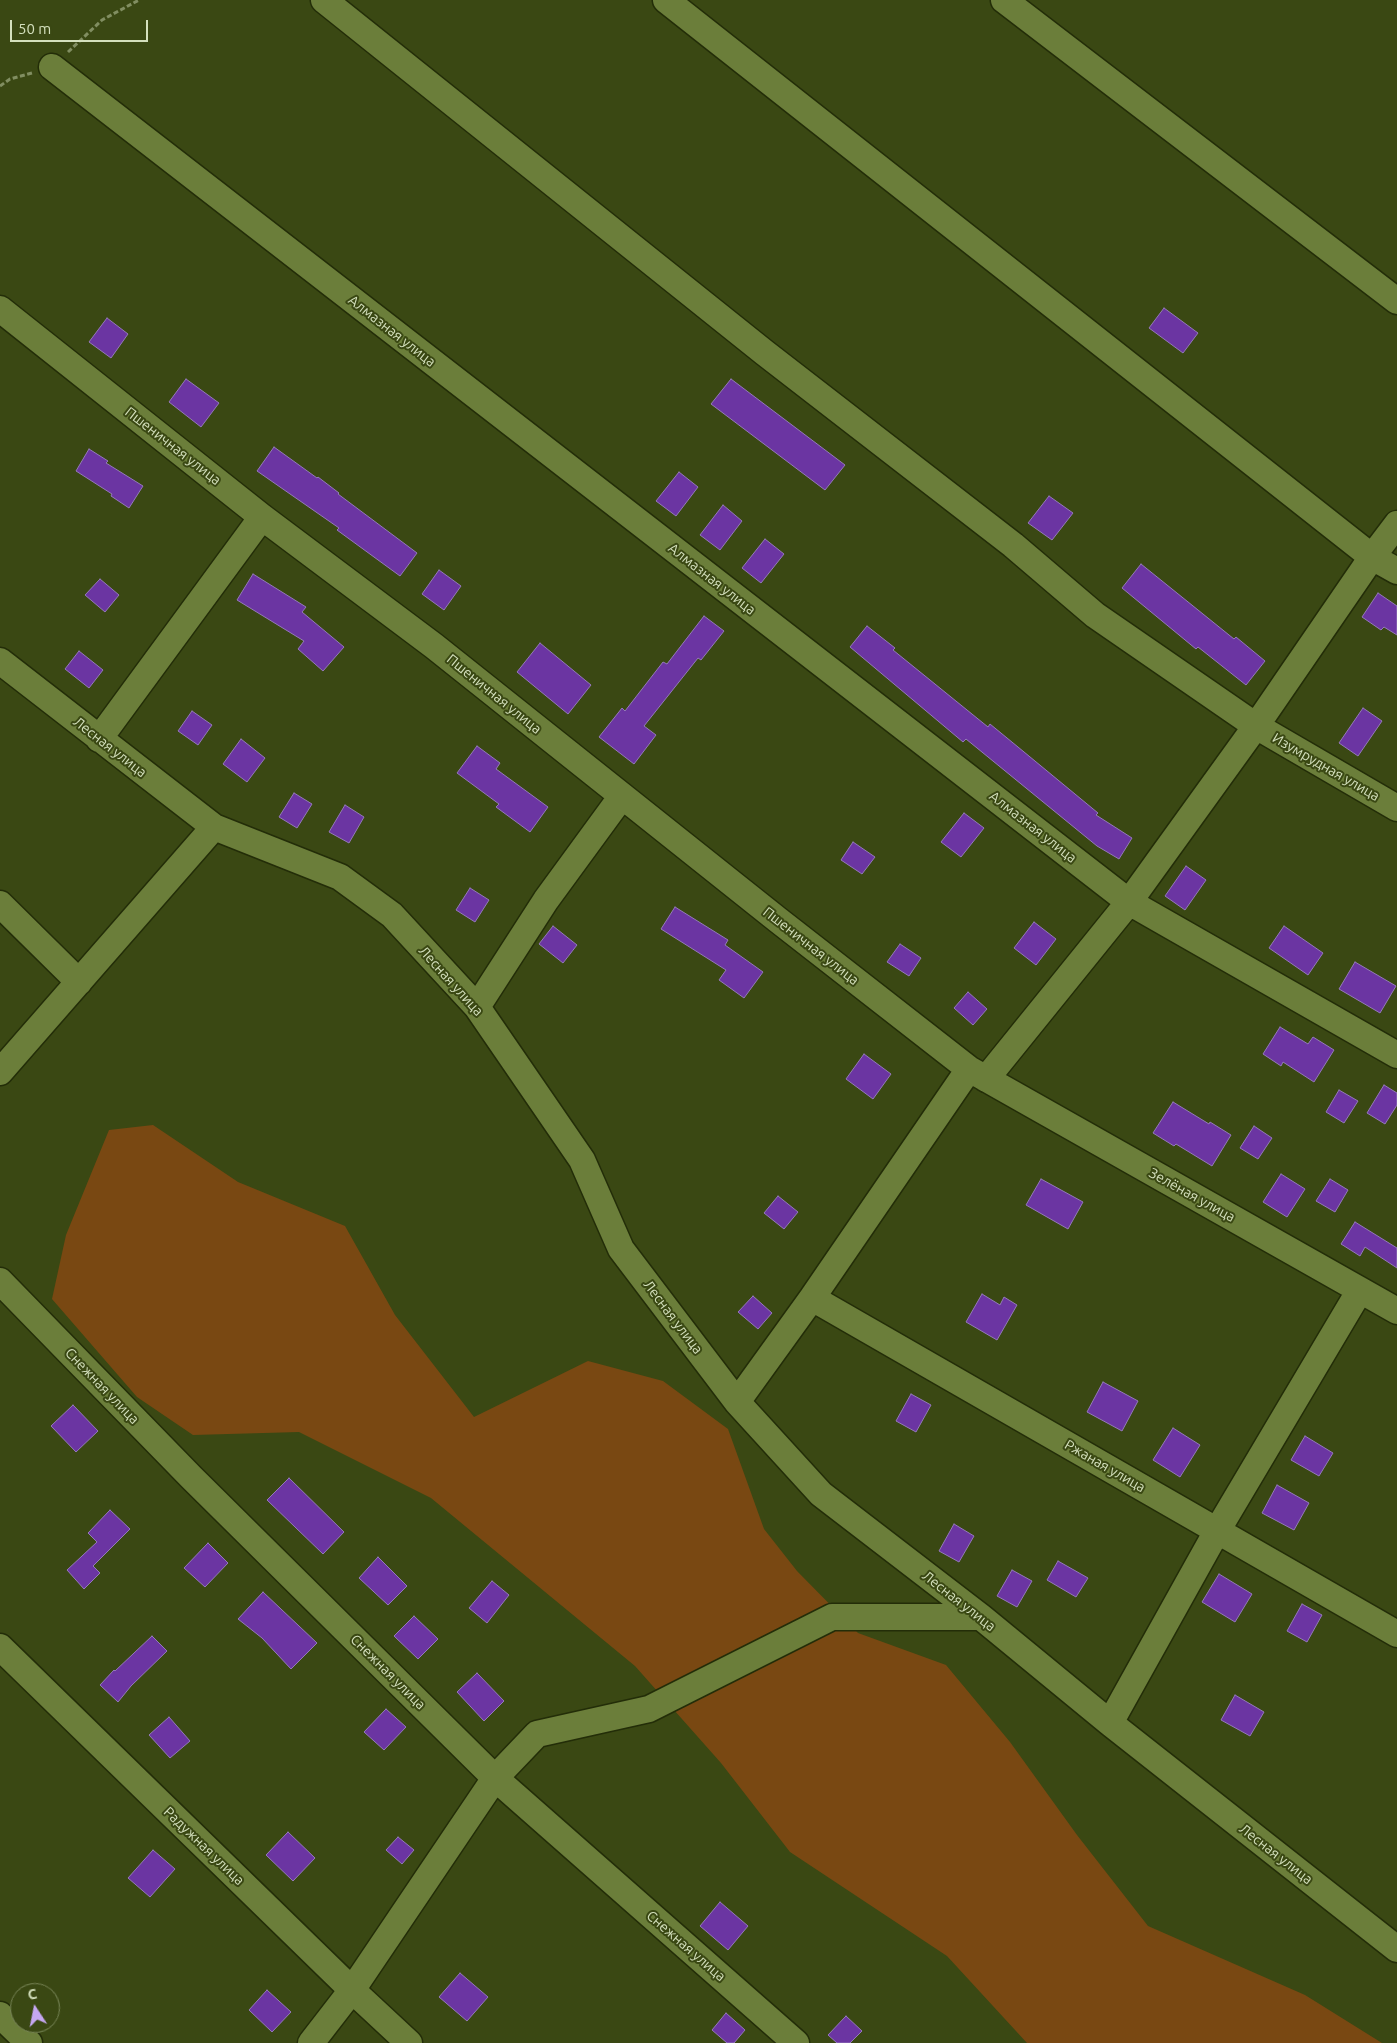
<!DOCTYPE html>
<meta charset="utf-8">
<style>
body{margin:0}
#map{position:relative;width:1397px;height:2043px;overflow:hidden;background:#3a4813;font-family:Ubuntu,sans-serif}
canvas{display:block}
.north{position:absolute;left:10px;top:1983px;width:50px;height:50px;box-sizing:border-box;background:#3a4813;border:1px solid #788557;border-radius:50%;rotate:349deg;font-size:14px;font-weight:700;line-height:20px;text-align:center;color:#d4e0bd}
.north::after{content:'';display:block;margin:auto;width:18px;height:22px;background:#c5a7f1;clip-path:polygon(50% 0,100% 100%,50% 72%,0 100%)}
.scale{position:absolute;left:10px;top:20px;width:138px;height:22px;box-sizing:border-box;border:2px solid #d4e0bd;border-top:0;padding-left:6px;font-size:15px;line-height:18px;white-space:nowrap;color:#d4e0bd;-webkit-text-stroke:4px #3a4813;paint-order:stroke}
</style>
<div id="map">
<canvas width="1397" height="2043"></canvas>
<div class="north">С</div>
<div class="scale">50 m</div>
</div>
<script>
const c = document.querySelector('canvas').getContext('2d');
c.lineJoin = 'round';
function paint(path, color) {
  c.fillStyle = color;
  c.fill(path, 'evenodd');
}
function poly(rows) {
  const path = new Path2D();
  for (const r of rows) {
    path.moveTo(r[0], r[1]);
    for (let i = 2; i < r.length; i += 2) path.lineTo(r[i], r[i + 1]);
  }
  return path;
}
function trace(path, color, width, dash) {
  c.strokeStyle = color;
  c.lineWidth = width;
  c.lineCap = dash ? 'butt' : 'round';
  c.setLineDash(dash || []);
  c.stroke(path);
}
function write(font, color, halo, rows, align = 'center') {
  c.font = font + ' Ubuntu,sans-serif';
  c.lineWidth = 4;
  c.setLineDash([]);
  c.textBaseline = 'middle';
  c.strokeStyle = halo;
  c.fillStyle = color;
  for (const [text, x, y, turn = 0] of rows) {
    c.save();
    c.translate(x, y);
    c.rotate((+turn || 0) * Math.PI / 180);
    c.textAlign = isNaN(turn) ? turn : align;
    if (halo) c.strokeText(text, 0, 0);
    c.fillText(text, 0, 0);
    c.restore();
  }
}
paint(poly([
 [153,1125,238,1182,345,1226,395,1315,474,1417,588,1361,663,1381,728,1429,764,1529,797,1571,858,1633,946,1665,1010,1742,1077,1835,1148,1926,1305,1995,1382,2043,1027,2043,947,1956,790,1852,721,1763,635,1666,431,1498,299,1432,193,1435,137,1397,52,1299,66,1235,109,1130]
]), '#794812');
const building = poly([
 [1164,308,1198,333,1183,353,1149,328,1164,308],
 [107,318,128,334,111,358,89,342,107,318],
 [186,379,219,403,201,427,169,402,186,379],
 [731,379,845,465,825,490,711,404,731,379],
 [274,447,317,478,318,477,339,493,338,494,417,553,400,576,337,530,339,528,257,471,274,447],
 [89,449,108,461,106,463,143,486,129,508,111,496,112,494,76,471,89,449],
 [679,472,698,487,676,516,656,501,679,472],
 [1049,496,1073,513,1052,540,1028,523,1049,496],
 [723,505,742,521,720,550,700,535,723,505],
 [765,539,784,554,761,583,742,568,765,539],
 [1141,564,1234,639,1236,637,1265,661,1246,685,1198,647,1196,649,1122,588,1141,564],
 [439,570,461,586,444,610,422,594,439,570],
 [253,574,306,607,302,612,344,647,323,671,298,649,304,641,237,600,253,574],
 [100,579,119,595,105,612,85,595,100,579],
 [1378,593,1397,606,1397,635,1384,627,1381,630,1362,617,1378,593],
 [704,616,724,631,701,660,698,658,644,726,656,735,634,764,599,737,622,708,625,711,663,662,667,664,704,616],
 [867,626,895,648,893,650,988,727,990,724,1018,747,1098,813,1096,815,1132,838,1119,859,1097,846,966,739,963,742,850,647,867,626],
 [540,643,591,685,568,714,517,672,540,643],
 [79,651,103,670,89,688,65,669,79,651],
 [1363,708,1382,721,1358,756,1339,743,1363,708],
 [192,711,212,725,198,745,178,731,192,711],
 [241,739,265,758,247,782,223,764,241,739],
 [477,746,500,763,496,769,548,807,530,832,496,807,499,804,457,773,477,746],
 [294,793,312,804,297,828,279,817,294,793],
 [345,805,364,817,349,843,329,832,345,805],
 [964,813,984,828,961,857,941,842,964,813],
 [853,842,875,857,862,874,841,860,853,842],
 [1186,866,1206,880,1185,910,1165,896,1186,866],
 [470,888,489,900,475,922,456,910,470,888],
 [675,907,728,940,725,945,763,972,744,998,719,980,726,970,661,929,675,907],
 [1034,922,1056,939,1036,965,1014,948,1034,922],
 [553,926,577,945,563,963,539,944,553,926],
 [1284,926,1323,953,1308,975,1269,948,1284,926],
 [900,944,921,958,909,976,887,962,900,944],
 [1355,962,1396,986,1380,1013,1339,989,1355,962],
 [968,992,987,1009,973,1025,954,1008,968,992],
 [1280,1027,1308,1044,1313,1037,1334,1050,1314,1082,1283,1062,1281,1066,1263,1054,1280,1027],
 [864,1054,891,1074,873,1099,846,1079,864,1054],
 [1384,1085,1397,1093,1397,1105,1385,1124,1367,1113,1384,1085],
 [1339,1090,1358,1101,1344,1123,1326,1112,1339,1090],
 [1173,1102,1209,1124,1210,1122,1231,1135,1212,1166,1176,1144,1174,1146,1153,1133,1173,1102],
 [1254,1126,1272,1138,1258,1159,1240,1148,1254,1126],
 [1281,1174,1305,1189,1287,1217,1263,1202,1281,1174],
 [1041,1179,1083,1202,1068,1229,1026,1205,1041,1179],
 [1330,1179,1348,1190,1335,1212,1316,1201,1330,1179],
 [778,1196,798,1212,784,1229,764,1213,778,1196],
 [1355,1222,1397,1248,1397,1268,1365,1247,1360,1256,1341,1244,1355,1222],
 [982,1294,1000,1305,1004,1297,1017,1305,997,1340,966,1322,982,1294],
 [753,1296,772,1313,758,1329,738,1312,753,1296],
 [1103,1382,1138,1401,1122,1431,1087,1412,1103,1382],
 [911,1394,931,1405,916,1432,896,1421,911,1394],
 [73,1405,98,1431,76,1452,51,1426,73,1405],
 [1173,1428,1200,1445,1180,1477,1153,1460,1173,1428],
 [1305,1436,1333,1453,1319,1476,1291,1460,1305,1436],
 [289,1478,344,1532,323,1554,267,1500,289,1478],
 [1277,1485,1309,1503,1294,1530,1262,1513,1277,1485],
 [110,1510,130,1529,93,1566,100,1573,84,1589,67,1570,97,1542,88,1533,110,1510],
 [954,1524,974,1536,959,1562,939,1551,954,1524],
 [208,1543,228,1563,205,1587,184,1568,208,1543],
 [378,1557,407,1586,388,1605,359,1578,378,1557],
 [1058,1561,1088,1578,1076,1597,1047,1580,1058,1561],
 [1012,1570,1032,1581,1017,1607,997,1596,1012,1570],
 [1219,1574,1252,1594,1235,1622,1202,1602,1219,1574],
 [492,1581,509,1595,487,1623,469,1608,492,1581],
 [263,1592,317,1643,291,1669,262,1638,238,1619,263,1592],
 [1302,1604,1322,1615,1307,1642,1287,1631,1302,1604],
 [414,1616,438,1639,418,1659,394,1636,414,1616],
 [152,1636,167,1651,131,1686,118,1702,100,1685,114,1670,115,1671,152,1636],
 [477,1673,504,1701,484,1721,457,1692,477,1673],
 [1235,1695,1264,1712,1250,1736,1221,1720,1235,1695],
 [386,1709,406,1727,384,1750,364,1732,386,1709],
 [169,1717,190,1741,170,1758,149,1735,169,1717],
 [288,1832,315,1858,293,1881,266,1855,288,1832],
 [398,1837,414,1850,402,1864,386,1850,398,1837],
 [153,1850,175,1869,150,1897,128,1878,153,1850],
 [720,1902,748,1926,728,1950,700,1926,720,1902],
 [460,1973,488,1997,467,2021,439,1997,460,1973],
 [267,1990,291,2012,272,2032,249,2010,267,1990],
 [726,2013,745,2030,734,2043,727,2043,712,2030,726,2013],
 [846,2016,862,2031,850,2043,837,2043,828,2035,846,2016]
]);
paint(building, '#6b35a2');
trace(building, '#947ab9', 1);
const minor = poly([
 [324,0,765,353,1013,545,1095,615,1256,726,1397,808],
 [666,0,1372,557,1397,571],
 [1004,0,1397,301],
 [52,67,1129,902,1397,1055],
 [0,309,262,517,434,646,778,920,969,1069,1397,1311],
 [0,661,214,827,340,877,392,915,477,1007,582,1160,621,1249,737,1402,821,1494,981,1617,1110,1723,1397,1949],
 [99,739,262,517],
 [0,904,79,982],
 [477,1007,546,900,622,796],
 [0,1072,214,827],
 [986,1079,1129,902,1256,726,1372,557,1397,524],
 [0,1281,191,1477,495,1778,796,2043],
 [812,1298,1397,1634],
 [737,1402,812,1298,969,1069],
 [0,1647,352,1990,409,2043],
 [1110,1723,1217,1531,1360,1290],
 [0,2015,29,2043],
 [311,2043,352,1990,495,1778,537,1734,649,1709,832,1617,981,1617]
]);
trace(minor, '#232d08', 29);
trace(poly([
 [68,52,102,20,139,0],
 [0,86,10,79,32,73]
]), '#818e61', 3, [5, 2.5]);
trace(minor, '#6b7e3a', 26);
write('14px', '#d4e0bd', '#3a4813', [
 ["Алмазная улица",392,331,38],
 ["Пшеничная улица",173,446,38],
 ["Алмазная улица",712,579,38],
 ["Пшеничная улица",494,694,39],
 ["Лесная улица",110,747,38],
 ["Изумрудная улица",1326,767,30],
 ["Алмазная улица",1033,827,38],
 ["Пшеничная улица",811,946,38],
 ["Лесная улица",451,981,48],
 ["Зелёная улица",1192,1195,29],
 ["Лесная улица",673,1317,53],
 ["Снежная улица",102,1386,46],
 ["Ржаная улица",1105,1466,30],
 ["Лесная улица",959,1601,38],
 ["Снежная улица",388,1672,45],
 ["Радужная улица",204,1846,44],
 ["Лесная улица",1276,1854,38],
 ["Снежная улица",686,1946,41]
]);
</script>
